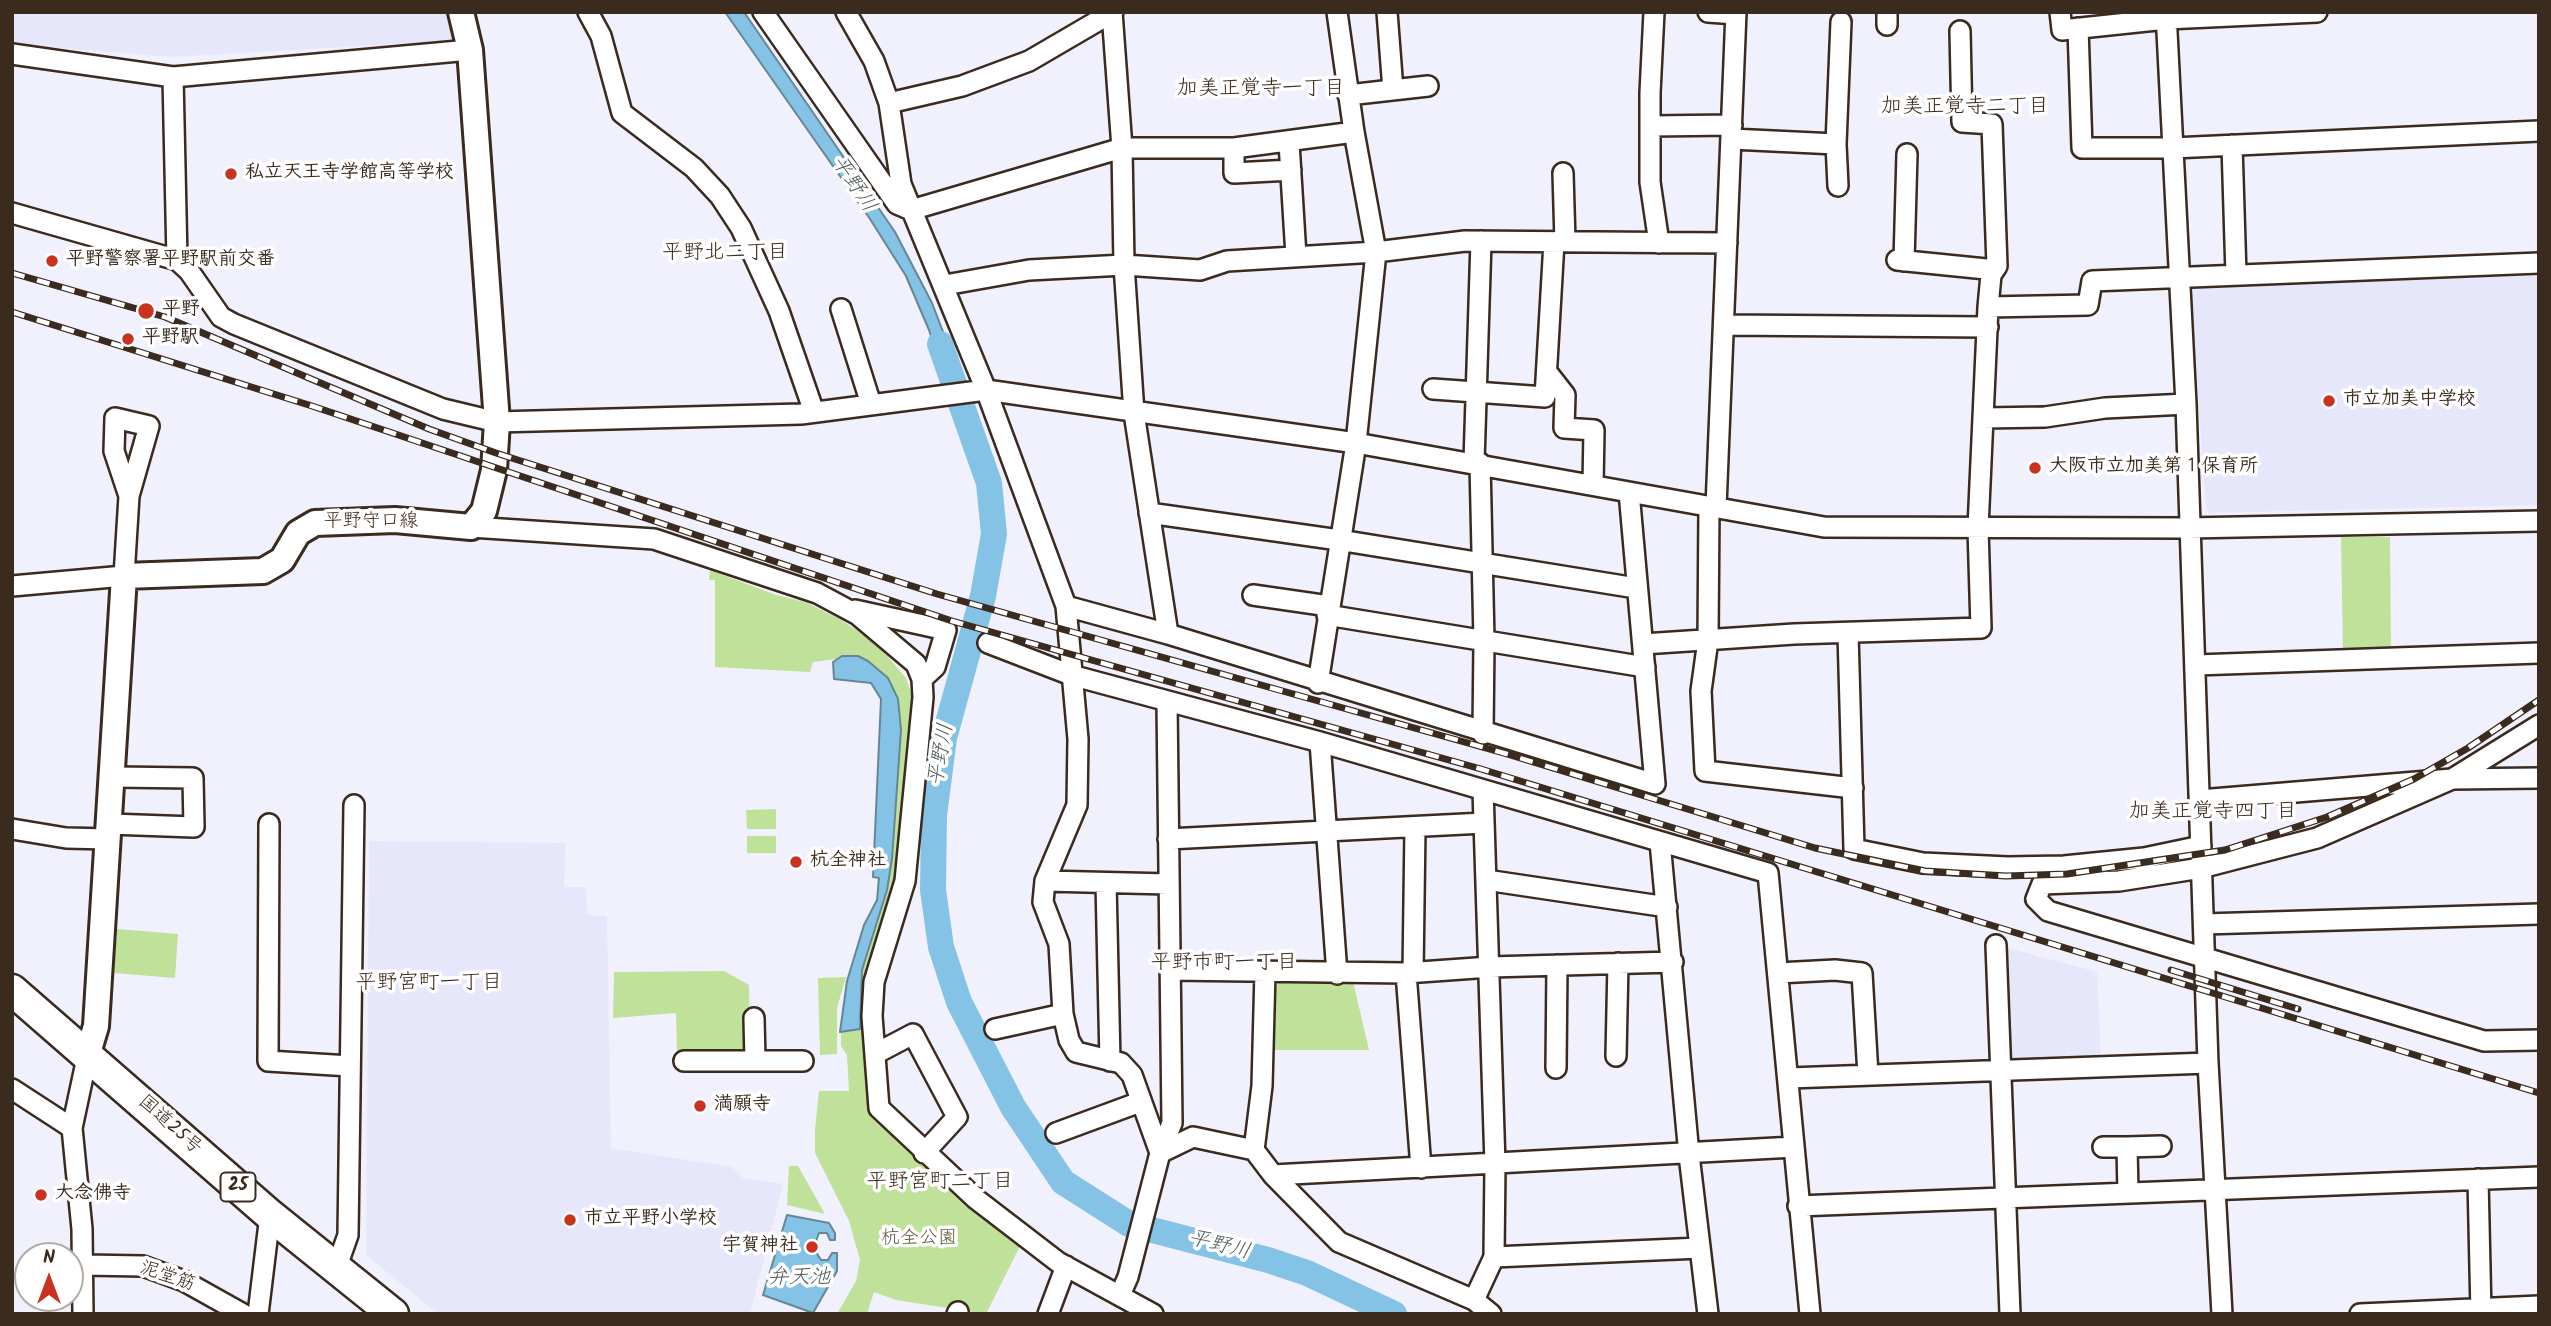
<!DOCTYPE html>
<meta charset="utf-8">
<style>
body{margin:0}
#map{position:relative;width:2551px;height:1326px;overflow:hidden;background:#f1f1fd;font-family:Kalam,sans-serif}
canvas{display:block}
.frame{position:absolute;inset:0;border:14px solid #3b2a1e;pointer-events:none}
.north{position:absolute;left:14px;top:1242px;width:70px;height:70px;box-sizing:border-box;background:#fff;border:2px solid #b1aaa5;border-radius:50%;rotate:0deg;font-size:19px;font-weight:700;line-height:28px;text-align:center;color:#3b2a1e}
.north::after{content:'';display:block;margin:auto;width:24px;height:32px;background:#c8321e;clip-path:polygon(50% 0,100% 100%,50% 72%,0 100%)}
</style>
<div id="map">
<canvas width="2551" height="1326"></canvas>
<div class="frame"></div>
<div class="north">N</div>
</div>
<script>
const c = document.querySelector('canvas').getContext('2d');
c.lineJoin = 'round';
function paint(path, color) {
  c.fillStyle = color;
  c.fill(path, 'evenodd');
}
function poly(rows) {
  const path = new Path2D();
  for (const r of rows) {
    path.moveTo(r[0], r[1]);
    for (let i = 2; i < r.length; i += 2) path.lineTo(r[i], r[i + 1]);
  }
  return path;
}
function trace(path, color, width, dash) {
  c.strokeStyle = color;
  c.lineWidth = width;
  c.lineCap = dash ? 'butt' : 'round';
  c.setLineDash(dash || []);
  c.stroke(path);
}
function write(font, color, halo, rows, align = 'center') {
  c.font = font + ' Kalam,"Klee One",sans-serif';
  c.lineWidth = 7;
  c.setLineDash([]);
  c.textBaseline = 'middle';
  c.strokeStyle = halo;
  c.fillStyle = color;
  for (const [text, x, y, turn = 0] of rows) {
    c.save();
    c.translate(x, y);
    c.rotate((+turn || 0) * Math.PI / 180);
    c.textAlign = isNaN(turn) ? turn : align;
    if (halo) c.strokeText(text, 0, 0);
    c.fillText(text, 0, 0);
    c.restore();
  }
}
paint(poly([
 [12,12,447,12,453,41,171,57,12,44],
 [2539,272,2539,505,2210,513,2206,508,2191,296,2197,283],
 [369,841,566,843,564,887,586,887,587,915,607,916,611,1148,732,1167,743,1178,783,1184,750,1314,438,1314,366,1255],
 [2001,946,2097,972,2101,1059,2005,1063]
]), '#e7e7fb');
paint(poly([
 [2341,537,2390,537,2391,653,2343,654],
 [710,570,776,595,805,602,838,618,874,641,906,678,913,698,903,829,891,896,874,955,883,1124,910,1151,1022,1242,986,1314,896,1300,874,1292,867,1314,837,1314,856,1281,860,1260,849,1221,815,1153,815,1129,819,1091,849,1091,847,1055,841,1046,841,1022,846,989,877,906,882,698,872,683,837,659,813,662,810,672,715,667,715,580,709,580],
 [776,809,776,829,747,829,746,810],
 [747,836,776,836,776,853,747,853],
 [117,929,178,934,175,978,114,973],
 [724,971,749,985,750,1058,677,1056,676,1013,613,1018,614,972],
 [846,977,837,1008,837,1054,820,1055,818,978],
 [1352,977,1369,1050,1272,1050,1274,988,1280,982,1316,982,1317,978],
 [789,1166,798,1166,825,1214,787,1205]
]), '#bfe19a');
const water = poly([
 [725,12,744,12,895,232,932,303,960,376,945,379,929,330,906,276,870,219,725,12],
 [842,656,858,656,868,661,888,678,898,699,901,730,892,859,887,890,862,970,860,1029,840,1032,847,981,864,925,877,900,879,878,873,877,881,699,871,683,834,679,833,662,842,656],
 [787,1215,829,1223,835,1233,835,1240,830,1240,827,1233,819,1233,816,1241,809,1242,809,1252,816,1252,821,1260,828,1260,832,1253,837,1253,837,1271,813,1313,763,1295,787,1215]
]);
paint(water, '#84c3e5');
trace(water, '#678695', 2);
trace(poly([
 [940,344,989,483,994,534,983,596,944,738,934,815,933,890,941,947,959,1002,1013,1107,1063,1182,1129,1224,1268,1260,1307,1273,1394,1314]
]), '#84c3e5', 26);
const minor = poly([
 [588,12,601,36,622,113,694,168,720,196,741,228,779,311,814,412],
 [763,12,897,204,911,210,1122,148,1234,148,1354,132],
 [846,12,874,61,889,103,901,184,986,390,1066,606,1078,739,1077,805,1045,881,1043,902,1059,944,1063,1014,1069,1040,1076,1052,1121,1063,1132,1075,1160,1153],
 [1112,12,1122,148,1124,265,1134,413,1168,634],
 [1387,12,1393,90],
 [1654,12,1650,93,1650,182,1659,243],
 [1708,12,1736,14],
 [1887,12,1887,25],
 [2060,12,2062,30,2166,19,2317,12],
 [2166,12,2186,404,2208,1063,2222,1314],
 [2078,28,2082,148,2173,148,2539,131],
 [12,54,173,77,470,50],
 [173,77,177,260],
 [1348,95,1428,86],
 [889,103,962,86,1029,61,1113,12],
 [1650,126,1732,125],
 [1731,139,1836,144],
 [1289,143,1296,256],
 [2232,145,2236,275],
 [1234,148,1234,173,1291,170],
 [1563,173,1565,242],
 [1838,186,1836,144,1841,22],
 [12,213,177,260,189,271,221,317,234,324,443,409,497,422,801,414,986,390,1356,443,1824,527,2188,528,2539,521],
 [1897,260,1986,269,1991,275],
 [1904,261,1907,154],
 [945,285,1029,270,1124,265,1200,270,1227,261,1376,252,1465,241,1727,243],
 [1988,307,2088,305,2092,281,2539,263],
 [841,309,871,404],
 [1724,325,1988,327],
 [1547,372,1565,395,1564,428,1594,430,1593,485],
 [1433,389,1545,397,1554,242],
 [1984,418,2045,417,2105,408,2186,404],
 [1474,462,1481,241],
 [1480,463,1484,640,1483,734],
 [1709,506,1708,640,1701,691,1705,771,1853,788],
 [1716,507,1736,12],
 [1149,513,1339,540,1636,588],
 [471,527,654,539,817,593,858,615,916,664,922,679,923,697,905,881,874,982,872,1016,879,1108,976,1199,1058,1262,1153,1314],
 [12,586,124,576,129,496,149,426,115,418,114,451,129,496],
 [1253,595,1329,606],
 [1066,606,1168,634,1655,784,1629,492],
 [855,610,946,630,935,667,922,679],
 [1327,615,1645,667],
 [1848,633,1854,849,1923,863,2008,867,2064,866,2144,858,2201,846],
 [988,643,1071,675,1320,742,1768,873,1810,1314],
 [1643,644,1794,634,1981,628,1978,528,1988,307,1991,275,1997,266,1992,124,1962,122,1960,31],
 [2196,665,2539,653],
 [1318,683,1356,443,1376,252,1354,132,1337,12],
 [2539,725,2452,779,2317,838,2201,868,2119,881,2042,884,2036,899,2048,911,2484,1041,2539,1040],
 [1320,742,1337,974],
 [2200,800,2452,779,2539,778],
 [110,824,194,827,193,778,114,777],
 [269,824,268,1061,350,1066],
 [12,829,66,838,109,839],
 [1168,839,1484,823],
 [1660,842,1689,1155,1708,1314],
 [1486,880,1667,907],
 [1045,881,1169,884],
 [1106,883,1110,1061],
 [2204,924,2539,914],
 [1996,945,2010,1314],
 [1170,970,1406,973,1490,967,1673,962],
 [1406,973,1421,1168],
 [1413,973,1415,828],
 [1778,973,1835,970,1862,973,1868,1075],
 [754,1018,755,1061],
 [995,1029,1063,1014],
 [875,1054,913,1034,957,1117,924,1153],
 [1616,1056,1618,963],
 [684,1061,803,1061],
 [1556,1068,1557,965],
 [1789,1078,2208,1063],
 [12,1089,72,1128],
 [1056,1133,1140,1102],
 [2103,1147,2127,1147],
 [1254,1150,1262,1086,1265,972],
 [1160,1153,1193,1137,1254,1150,1273,1175,1339,1242,1474,1300,1491,1314],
 [1273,1175,1794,1147],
 [2478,1179,2481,1314],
 [2128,1193,2127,1147,2161,1146],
 [1798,1206,2539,1177],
 [1494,1257,1700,1248],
 [84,1265,143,1266,184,1281,243,1314],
 [336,1269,348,1235,354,805],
 [1120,1295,1128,1277,1160,1153,1172,1123,1167,703],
 [1474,1300,1494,1257,1495,1164,1483,790],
 [83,1314,82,1229,72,1128,88,1053],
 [258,1314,270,1215],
 [957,1314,958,1312],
 [1048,1314,1066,1266],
 [2360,1314,2539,1306]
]);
const major = poly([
 [88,1053,96,1026,124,576,263,571,282,560,298,533,315,523,395,520,471,527,484,511,494,470,497,422,470,50,461,12]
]);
const highway = poly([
 [12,990,270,1215,393,1314]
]);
trace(minor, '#3b2a1e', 24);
trace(major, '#3b2a1e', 30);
trace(highway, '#3b2a1e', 35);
trace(minor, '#fff', 19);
trace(major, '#fff', 24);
trace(highway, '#fff', 30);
const rail = poly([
 [12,273,165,317,429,429,496,453,937,594,1507,754,1815,848,1925,871,2006,876,2067,874,2225,850,2327,817,2414,779,2468,748,2539,700],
 [12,312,312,406,952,621,1481,769,2539,1093],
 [2171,970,2298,1009]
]);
trace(rail, '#3b2a1e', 7);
trace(rail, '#fff', 4.5, [13]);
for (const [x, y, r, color] of [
 [231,174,7,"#c8321e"],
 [52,261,7,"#c8321e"],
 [146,311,9,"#c8321e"],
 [128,339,7,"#c8321e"],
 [2329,401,7,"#c8321e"],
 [2035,468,7,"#c8321e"],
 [796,862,7,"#c8321e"],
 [700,1106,7,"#c8321e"],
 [41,1195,7,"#c8321e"],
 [570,1220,7,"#c8321e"],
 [812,1247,7,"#c8321e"]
]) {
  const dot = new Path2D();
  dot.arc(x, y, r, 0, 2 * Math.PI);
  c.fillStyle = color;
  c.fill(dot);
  trace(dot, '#fff', 2.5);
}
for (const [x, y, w] of [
 [238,1187,35]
]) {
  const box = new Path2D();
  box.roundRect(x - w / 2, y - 14.5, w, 29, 5);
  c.fillStyle = '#fff';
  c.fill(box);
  trace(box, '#3b2a1e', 2);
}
write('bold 18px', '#3b2a1e', null, [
 ["25",238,1187]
]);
write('bold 19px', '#3b2a1e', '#fff', [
 ["私立天王寺学館高等学校",245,174],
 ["平野警察署平野駅前交番",66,261],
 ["平野",162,311],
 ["平野駅",142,339],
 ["市立加美中学校",2343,401],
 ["大阪市立加美第１保育所",2049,468],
 ["杭全神社",810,862],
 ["満願寺",714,1106],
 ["大念佛寺",55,1195],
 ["市立平野小学校",584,1220],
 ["宇賀神社",798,1247,"right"]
], 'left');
write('19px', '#3b2a1e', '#fff', [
 ["平野守口線",371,523],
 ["国道25号",169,1126,42],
 ["泥堂筋",167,1278,19]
]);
write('19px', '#5c583d', '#fff', [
 ["杭全公園",919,1240]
]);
write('21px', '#3b2a1e', '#fff', [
 ["加美正覚寺一丁目",1261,90],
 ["加美正覚寺二丁目",1965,108],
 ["平野北二丁目",725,254],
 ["加美正覚寺四丁目",2213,813],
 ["平野市町一丁目",1224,964],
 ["平野宮町一丁目",429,984],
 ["平野宮町二丁目",940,1183]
]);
write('italic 21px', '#51585a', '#fff', [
 ["平野川",852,185,56],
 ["平野川",943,755,-80],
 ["平野川",1219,1247,14],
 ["弁天池",799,1279]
]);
</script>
